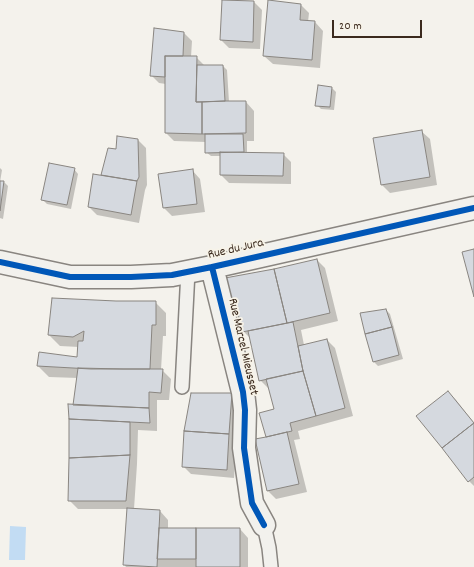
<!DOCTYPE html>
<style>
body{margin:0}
#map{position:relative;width:474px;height:567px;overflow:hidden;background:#f4f2ec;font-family:Dekko,sans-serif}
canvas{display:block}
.scale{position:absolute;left:332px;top:20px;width:90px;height:18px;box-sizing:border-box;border:2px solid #3b2a1e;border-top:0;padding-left:5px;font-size:12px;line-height:14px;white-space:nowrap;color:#3b2a1e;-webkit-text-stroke:3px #f7f3e8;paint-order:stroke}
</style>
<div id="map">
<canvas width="474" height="567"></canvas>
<div class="scale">20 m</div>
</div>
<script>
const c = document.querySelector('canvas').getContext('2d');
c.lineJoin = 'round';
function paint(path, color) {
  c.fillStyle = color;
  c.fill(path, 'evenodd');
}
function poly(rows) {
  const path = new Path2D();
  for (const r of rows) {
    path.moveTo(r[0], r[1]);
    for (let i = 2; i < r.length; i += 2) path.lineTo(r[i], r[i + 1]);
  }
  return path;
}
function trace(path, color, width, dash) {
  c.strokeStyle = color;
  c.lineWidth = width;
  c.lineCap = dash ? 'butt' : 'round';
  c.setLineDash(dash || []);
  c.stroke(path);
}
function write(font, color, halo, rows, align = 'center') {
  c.font = font + ' Dekko,sans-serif';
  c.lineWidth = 3.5;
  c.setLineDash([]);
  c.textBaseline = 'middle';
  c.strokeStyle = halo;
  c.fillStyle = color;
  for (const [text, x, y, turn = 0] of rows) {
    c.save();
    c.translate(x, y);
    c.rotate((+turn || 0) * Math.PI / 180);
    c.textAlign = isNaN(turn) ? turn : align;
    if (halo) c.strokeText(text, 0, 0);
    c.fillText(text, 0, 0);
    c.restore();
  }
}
paint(poly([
 [10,526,26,527,25,560,9,560]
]), '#c2dcf3');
paint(poly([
 [223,0,254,2,262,10,260,49,229,48,221,40],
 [269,2,301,5,309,13,308,22,315,22,323,31,320,68,273,64,264,56],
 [184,33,192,41,191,57,196,57,205,66,223,66,227,70,229,102,246,102,254,111,254,141,247,141,247,153,283,154,291,162,291,184,229,183,221,175,221,156,211,156,206,152,206,142,174,141,166,133,166,84,159,83,151,75],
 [332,88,336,92,334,110,321,109,317,105],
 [421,131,430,139,437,185,390,193,382,185,374,138],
 [138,140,146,148,147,185,145,190,139,223,97,215,89,207,102,177,109,149,117,151],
 [0,168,2,170,0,182,4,182,8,186,3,219,0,218],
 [74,169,78,174,71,209,47,204,42,199],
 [192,170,200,179,205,212,172,216,164,208],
 [317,260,325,268,338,321,301,330,304,345,327,340,335,348,353,416,298,431,300,439,294,440,307,492,276,499,268,491,267,438,276,410,270,388,268,388,260,380,251,339,243,331,240,319,234,313,275,270],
 [116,302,155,302,166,313,166,336,163,336,161,370,162,370,171,379,169,400,157,400,157,431,138,430,137,464,134,509,160,511,168,520,168,529,240,529,248,538,248,567,126,567,124,564,128,509,78,509,69,500,74,406,78,378,49,377,38,366,78,358,79,347,60,346,49,335],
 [386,310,390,314,403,359,378,366,374,362],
 [448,392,456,400,474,423,474,486,469,481],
 [231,394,240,402,234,478,191,474,183,466]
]), '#0003');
const building = poly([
 [222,0,254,1,253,42,220,40,222,0],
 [268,0,301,4,300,20,315,21,312,60,263,56,268,0],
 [154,28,184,32,183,56,165,56,165,77,150,76,154,28],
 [165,56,197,56,196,102,202,102,202,134,165,133,165,56],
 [197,65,223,65,225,101,196,102,197,65],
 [318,85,332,87,330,107,315,106,318,85],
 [225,101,246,101,246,133,202,134,202,102,225,101],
 [422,130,430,177,381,185,373,138,422,130],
 [205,134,243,134,244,152,205,153,205,134],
 [117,136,138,139,139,177,137,181,101,175,108,148,116,149,117,136],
 [220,152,284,153,283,176,220,175,220,152],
 [49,163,75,168,67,205,41,200,49,163],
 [193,169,197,204,163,208,158,174,193,169],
 [93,174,137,181,131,215,88,207,93,174],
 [0,181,4,181,0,211,0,181],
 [474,249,474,297,462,252,474,249],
 [317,259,330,313,287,323,274,269,317,259],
 [274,269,287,323,242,332,238,313,233,313,225,278,274,269],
 [52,298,116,301,156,301,156,325,152,325,150,369,91,369,37,366,39,352,77,357,78,341,83,341,84,331,73,337,48,335,52,298],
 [386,309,392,327,365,334,360,313,386,309],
 [293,322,303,371,259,381,248,331,293,322],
 [392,327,399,355,373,362,365,334,392,327],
 [327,339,345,408,316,416,303,371,298,346,327,339],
 [78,368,123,369,163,369,161,393,149,392,149,408,73,405,78,368],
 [303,371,316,416,290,423,292,431,266,437,259,413,274,409,266,379,303,371],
 [448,391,474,423,442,448,416,416,448,391],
 [191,393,232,393,229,434,184,431,191,393],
 [68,404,149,408,150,423,69,419,68,404],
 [69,419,130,422,130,455,69,458,69,419],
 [474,423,474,477,468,482,442,448,474,423],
 [184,431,229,434,227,470,182,467,184,431],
 [287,432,299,484,267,491,255,439,266,437,287,432],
 [130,455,126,501,68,501,69,458,130,455],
 [127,508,160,510,157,567,123,565,127,508],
 [159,528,196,528,196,559,157,559,159,528],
 [196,528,240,528,240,567,196,567,196,528]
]);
paint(building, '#d5d9df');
trace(building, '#898580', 1);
const lane = poly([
 [182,387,188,271],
 [264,525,269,548,271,567]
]);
const street = poly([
 [0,262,70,277,131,277,172,275,212,267,474,208],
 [212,267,243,392,245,410,244,448,252,503,264,525]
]);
trace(lane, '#898580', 16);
trace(street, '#898580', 25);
trace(lane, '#f2f1ed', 13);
trace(street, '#f2f1ed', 22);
trace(poly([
 [0,262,70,277,131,277,172,275,212,267,474,208],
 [212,267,243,392,245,410,244,448,252,503,264,525]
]), '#0057b8', 6);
write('13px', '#3b2a1e', '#f7f3e8', [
 ["Rue du Jura",236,250,-13],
 ["Rue Marcel Mieusset",242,347,77]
]);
</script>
